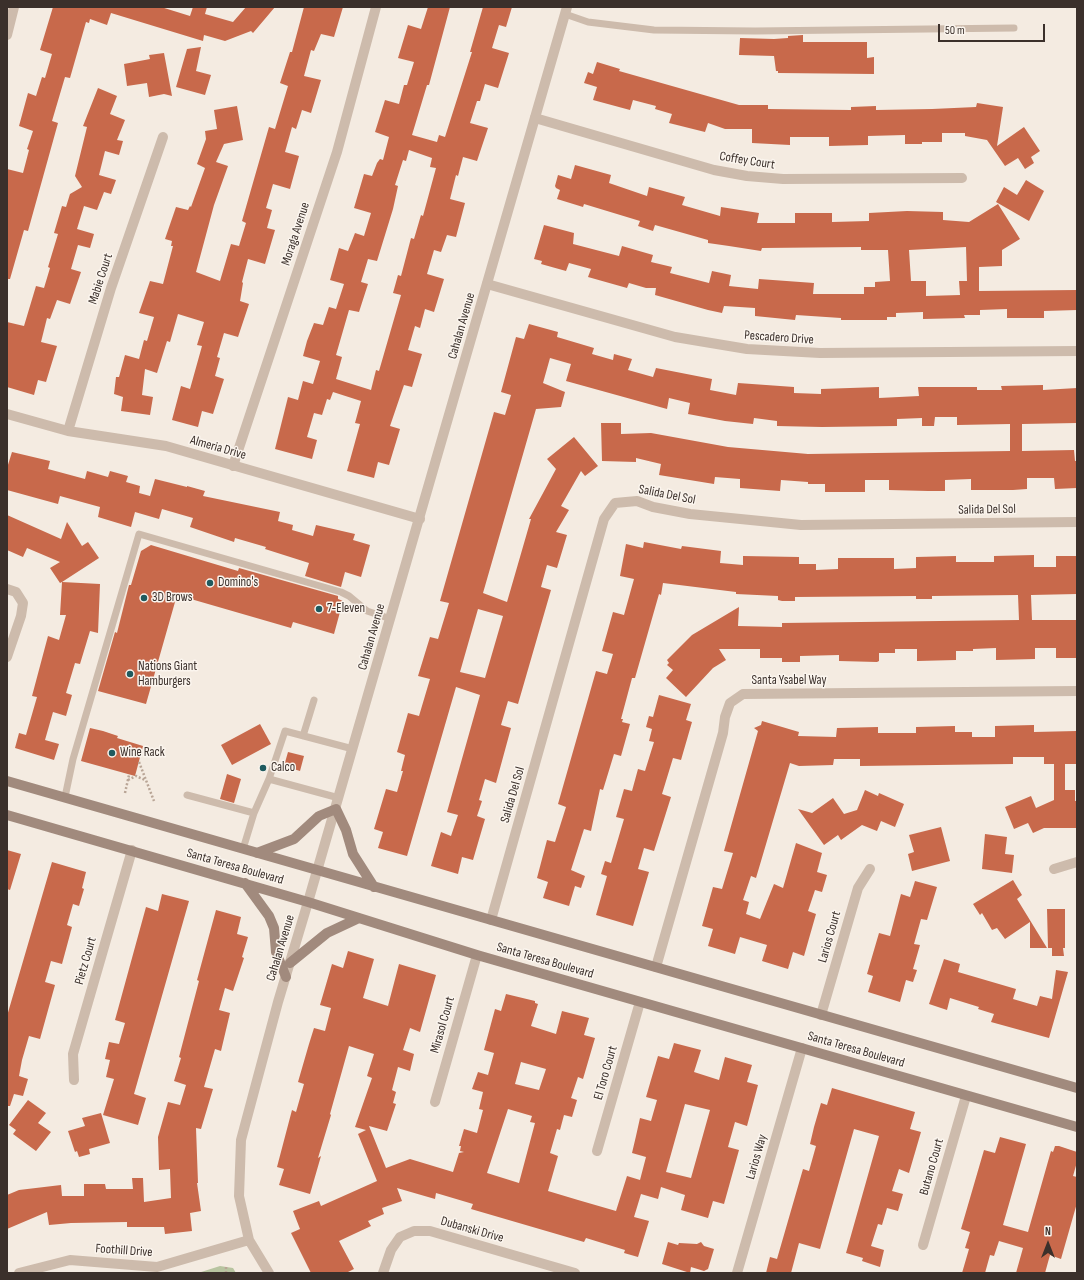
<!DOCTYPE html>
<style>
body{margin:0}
#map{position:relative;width:1084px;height:1280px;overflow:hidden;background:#f4ebe1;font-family:"Sofia Sans Condensed",sans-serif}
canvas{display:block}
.frame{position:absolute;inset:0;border:8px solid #3b302b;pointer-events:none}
.north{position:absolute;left:1028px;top:1224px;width:40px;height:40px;-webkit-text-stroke:3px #fbf5ee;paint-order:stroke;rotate:0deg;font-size:11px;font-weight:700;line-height:16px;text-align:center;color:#3b302b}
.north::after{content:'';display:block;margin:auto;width:14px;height:18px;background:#3b302b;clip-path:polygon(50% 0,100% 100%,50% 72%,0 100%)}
.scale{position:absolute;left:938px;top:24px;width:107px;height:18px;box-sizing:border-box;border:2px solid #3b302b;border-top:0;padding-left:5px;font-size:12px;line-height:14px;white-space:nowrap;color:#3b302b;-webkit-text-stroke:3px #fbf5ee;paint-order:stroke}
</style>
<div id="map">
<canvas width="1084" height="1280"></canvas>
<div class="frame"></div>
<div class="north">N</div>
<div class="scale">50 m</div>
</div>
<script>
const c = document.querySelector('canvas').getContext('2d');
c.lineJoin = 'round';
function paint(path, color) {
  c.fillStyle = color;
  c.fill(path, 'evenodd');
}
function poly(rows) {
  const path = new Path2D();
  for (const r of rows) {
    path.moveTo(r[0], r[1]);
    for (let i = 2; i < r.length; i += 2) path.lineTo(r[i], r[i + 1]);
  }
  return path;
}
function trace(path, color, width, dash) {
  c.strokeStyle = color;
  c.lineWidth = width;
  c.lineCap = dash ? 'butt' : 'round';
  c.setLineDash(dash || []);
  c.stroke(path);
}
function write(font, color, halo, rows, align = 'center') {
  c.font = font + ' "Sofia Sans Condensed",sans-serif';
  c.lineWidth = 3;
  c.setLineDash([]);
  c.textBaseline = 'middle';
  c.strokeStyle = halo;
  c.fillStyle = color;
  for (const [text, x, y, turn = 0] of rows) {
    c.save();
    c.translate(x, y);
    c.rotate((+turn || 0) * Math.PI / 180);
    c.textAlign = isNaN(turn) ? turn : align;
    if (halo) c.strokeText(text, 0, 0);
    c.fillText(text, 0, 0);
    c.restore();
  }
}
paint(poly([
 [220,1266,233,1268,236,1273,198,1273]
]), '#b8c4a0');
paint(poly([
 [53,7,161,7,190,16,193,7,207,7,205,14,233,22,246,7,275,7,253,33,251,31,225,41,204,35,203,41,111,13,107,25,90,19,89,23,86,22,70,78,65,77,52,121,58,123,28,231,24,230,10,279,7,279,7,169,23,173,29,150,27,149,33,131,19,126,28,93,36,96,42,77,45,78,52,54,40,50],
 [304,7,343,7,334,37,321,34,314,51,311,50,304,76,321,80,311,113,302,110,296,129,292,127,285,152,299,156,290,189,273,184,266,208,272,210,267,228,275,230,265,264,248,259,242,282,243,283,240,301,249,304,238,337,224,333,217,357,220,358,215,376,224,379,213,414,202,411,198,427,172,420,181,386,190,389,202,346,197,345,204,322,178,314,170,342,167,341,157,373,145,369,142,395,153,397,150,415,121,411,123,397,114,394,116,377,119,377,125,355,139,359,144,340,147,341,154,317,139,313,150,281,163,284,173,246,171,246,172,241,165,239,176,207,188,210,190,206,191,207,205,168,197,164,206,139,205,131,217,129,214,110,237,106,243,140,224,144,216,162,228,166,214,205,196,272,220,281,231,244,239,246,246,223,242,221,269,127,275,129,288,86,280,83,290,52,292,52],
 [428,7,450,7,429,85,427,85,412,135,437,142,439,135,445,137,472,52,470,52,483,7,512,7,506,27,499,25,492,48,509,53,498,88,485,84,480,101,477,101,470,123,488,128,477,161,463,157,458,176,456,175,450,199,465,203,456,237,447,235,441,252,434,250,427,274,444,279,434,312,425,309,420,328,415,326,408,350,422,354,412,387,404,385,390,426,400,429,389,465,378,462,374,478,347,471,360,424,355,423,361,401,333,392,330,400,327,399,322,415,314,413,307,437,317,440,312,459,275,449,288,397,298,400,303,381,313,384,320,361,303,356,307,341,314,323,323,325,329,307,336,309,344,284,330,280,339,248,348,251,355,233,364,236,371,213,354,208,364,174,372,176,377,163,380,159,383,160,389,137,375,132,385,100,399,104,404,85,407,85,414,62,398,58,408,25,421,29],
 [409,150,432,158,430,167,436,168,423,216,421,215,414,239,411,238,401,276,398,275,393,293,401,295,379,371,376,370,371,390,336,379,342,357,336,355,349,310,359,312,368,284,361,282,368,259,377,261,393,209,398,186,395,185,403,160,406,161],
 [803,35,803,42,867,42,867,58,874,57,874,74,778,73,778,71,776,71,774,56,739,55,740,38,774,39,788,38,788,36],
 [201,47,196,71,211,75,205,95,176,87,187,49],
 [164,53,172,96,164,94,149,97,147,83,127,86,124,64,150,59,149,55],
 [597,62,620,69,619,71,739,105,768,105,768,109,851,110,851,107,876,106,876,110,932,109,976,107,977,103,1003,107,997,146,1024,127,1040,151,1031,157,1034,163,1025,169,1018,158,1005,166,987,140,965,136,965,133,942,133,942,142,922,142,922,144,905,144,905,135,868,136,868,145,829,146,829,137,790,137,790,145,752,143,752,129,725,129,708,123,705,132,669,123,672,114,655,109,656,106,633,100,630,110,593,100,597,87,584,83,588,72,593,74],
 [98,88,117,96,110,114,125,120,117,140,123,141,119,155,105,151,99,175,116,180,111,194,104,192,97,210,84,206,77,229,94,234,90,248,78,245,71,269,81,272,70,304,57,300,50,319,47,318,41,342,57,346,46,382,38,380,34,395,7,387,7,322,24,326,36,286,44,288,50,268,48,267,58,234,54,233,62,206,66,207,70,194,82,187,75,176,87,127,83,126],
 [575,165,611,175,609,183,647,196,649,187,685,197,682,205,720,216,721,207,759,213,757,223,795,223,795,213,832,213,832,222,869,221,869,213,907,211,943,212,943,220,969,222,998,204,1020,239,1002,250,1002,266,979,267,979,291,1077,290,1077,310,1044,311,1044,318,1007,318,1007,309,980,310,980,315,964,315,965,318,923,319,923,312,896,313,896,317,887,317,887,320,841,320,841,318,796,315,795,320,755,316,755,308,724,306,722,313,708,310,655,295,656,288,646,288,629,283,627,288,588,277,591,269,569,263,566,271,541,264,542,261,534,259,544,225,574,233,573,244,619,256,622,246,653,255,651,262,672,267,670,273,709,283,712,271,731,275,729,286,758,289,759,279,814,283,813,294,864,294,864,287,875,287,875,282,890,281,888,250,861,250,861,247,762,248,761,251,729,246,708,243,708,240,655,225,653,231,638,226,640,221,584,204,583,207,557,199,560,190,556,188,555,186,558,175,571,179],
 [966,247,967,281,959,281,960,295,926,296,926,281,911,281,909,250],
 [1026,180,1044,191,1029,221,996,202,1004,187,1017,195],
 [529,324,558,332,557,337,594,348,592,354,613,360,614,354,632,359,628,370,653,377,656,368,712,379,710,390,736,395,738,383,794,387,794,393,821,394,821,389,879,387,879,398,919,396,918,387,977,387,977,390,1002,390,1001,386,1043,385,1043,390,1077,388,1077,423,1022,424,1022,451,1074,450,1075,461,1077,461,1077,488,1055,489,1054,478,1027,478,1027,489,1013,490,971,490,971,479,945,480,945,491,928,491,889,490,889,480,865,480,865,492,825,492,825,484,808,484,808,482,781,480,780,491,740,488,740,479,715,477,714,484,659,475,661,464,636,458,636,462,602,461,601,423,621,423,621,434,651,433,728,447,808,454,1010,451,1010,424,957,425,957,417,935,417,934,426,922,426,922,418,897,419,897,426,822,427,777,426,777,421,754,418,753,424,725,421,688,414,690,403,669,398,667,409,566,381,571,364,550,358,543,383,565,392,561,407,536,409,483,593,507,602,531,519,529,519,556,469,547,459,574,437,598,466,585,476,581,471,561,506,569,510,556,532,567,535,557,568,547,565,541,587,551,590,518,704,508,701,501,725,511,728,496,783,485,779,479,800,482,801,477,816,485,819,473,860,462,857,458,874,431,866,441,832,451,836,458,815,447,812,480,695,456,687,407,856,378,848,383,832,374,829,386,789,397,792,403,771,401,771,405,755,397,752,408,713,419,716,430,679,418,676,430,637,438,639,449,603,440,601,494,412,505,415,511,395,501,392,516,337,524,339],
 [478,609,503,616,485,678,460,672],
 [12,452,50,461,48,469,85,479,87,471,108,477,110,471,128,476,126,482,140,486,139,493,150,496,155,479,187,487,187,486,205,491,203,496,280,512,278,521,293,525,292,530,313,536,316,525,355,534,353,540,370,545,361,577,345,572,341,587,305,576,309,563,265,549,266,547,235,538,234,542,190,527,193,518,162,509,159,519,135,512,131,527,98,517,100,507,60,496,58,504,7,490,7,468],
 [7,515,61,539,67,522,82,546,88,542,99,558,62,582,100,584,98,633,90,631,80,664,75,663,66,693,72,695,66,716,53,712,45,740,59,744,54,760,15,748,19,733,26,735,37,697,32,696,48,636,59,640,66,615,60,615,62,582,60,583,50,568,60,562,27,548,23,557,7,550],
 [644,542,681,549,682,546,721,551,720,563,743,565,743,556,799,557,799,564,816,564,816,570,838,569,838,558,894,558,894,569,916,568,916,557,956,556,956,562,994,562,994,556,1034,555,1034,567,1056,567,1056,556,1077,556,1077,594,1031,595,1032,620,1076,620,1077,658,1056,658,1056,648,1035,648,1035,659,996,660,996,648,973,649,973,651,956,651,956,660,917,661,917,649,895,649,895,653,879,653,879,661,877,662,839,661,839,655,800,656,800,662,782,662,782,658,760,658,760,649,719,649,726,660,713,668,686,697,666,678,673,670,667,665,669,663,667,660,692,635,739,607,738,626,782,627,782,623,1019,620,1018,595,932,596,932,599,916,599,916,596,795,597,795,601,782,601,778,600,778,596,736,594,736,592,663,583,661,595,659,594,635,678,632,678,621,719,623,719,622,722,630,724,621,756,614,754,603,790,600,789,591,831,584,829,571,870,585,876,581,888,575,886,569,906,543,898,548,882,537,878,547,840,555,842,566,807,558,804,596,671,607,674,613,654,602,651,613,612,624,615,634,579,620,576,626,544,643,548],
 [151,545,238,571,239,568,338,596,338,599,343,601,334,634,293,622,291,628,177,595,146,704,98,691,115,632,117,633,129,585,131,585,141,551],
 [659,695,691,704,686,720,692,722,681,760,673,758,662,794,671,797,654,851,644,848,638,869,649,872,633,926,596,915,607,876,601,874,605,861,611,863,624,819,616,817,624,789,632,791,638,769,645,771,654,742,649,741,652,729,646,727,649,716,653,717],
 [762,721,799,732,798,736,836,737,837,728,878,727,878,733,916,733,916,727,955,726,955,732,972,732,972,737,995,737,995,726,1034,725,1034,732,1077,731,1077,764,1065,764,1065,790,1075,790,1075,801,1077,801,1077,828,1044,828,1033,833,1028,823,1014,829,1005,807,1031,796,1036,808,1054,800,1054,764,1044,764,1044,757,1013,757,1013,764,860,766,860,759,834,759,833,765,799,766,790,763,756,878,751,876,743,900,749,902,746,914,760,919,774,884,783,888,796,843,822,853,817,872,827,875,822,892,815,890,808,911,816,914,804,956,793,952,788,969,762,961,767,945,740,937,735,954,708,946,713,929,702,926,713,887,722,889,733,853,724,851,758,731,754,728,761,725],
 [260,724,271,744,232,765,221,745],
 [90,728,103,731,118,736,117,738,143,746,135,776,81,761],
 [288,752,304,756,300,771,284,766],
 [227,774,241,779,234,803,220,799],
 [865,790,878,796,879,793,904,804,895,827,881,821,877,831,862,825,841,840,838,835,824,845,798,809,812,813,833,798,844,814,857,810],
 [941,827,950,861,912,871,908,854,914,852,909,835],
 [985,834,1007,837,1005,854,1014,855,1012,873,982,869],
 [7,850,21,854,10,890,7,889],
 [52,862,86,872,82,888,84,889,79,906,73,904,67,925,72,927,62,964,51,961,45,982,55,985,40,1039,29,1036,22,1060,19,1076,28,1079,23,1096,14,1094,10,1106,7,1106,7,1016],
 [1013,880,1022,895,1017,899,1047,948,1030,948,1030,922,1005,939,997,928,992,930,982,913,980,915,973,904],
 [915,881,937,887,927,920,921,919,914,944,920,945,913,969,917,970,913,982,906,980,900,1002,868,992,873,976,867,974,879,933,890,936,901,894,910,897],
 [162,894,189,901,134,1094,146,1098,138,1125,103,1115,114,1079,106,1077,110,1060,105,1059,109,1042,119,1044,125,1023,115,1020,146,907,158,911],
 [1047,909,1065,909,1065,948,1063,948,1064,956,1052,956,1052,948,1048,948],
 [216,910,241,917,237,934,248,937,242,957,244,958,233,991,225,988,219,1010,230,1013,221,1051,215,1049,204,1087,213,1089,201,1129,196,1128,198,1183,197,1183,201,1211,190,1213,192,1231,165,1234,164,1227,127,1227,127,1222,71,1223,49,1225,47,1212,7,1229,7,1195,19,1190,61,1185,62,1196,84,1196,84,1184,105,1184,106,1189,133,1189,132,1178,143,1178,144,1202,171,1198,170,1169,159,1170,158,1137,168,1102,180,1105,186,1085,174,1081,181,1058,179,1057,199,981,197,980],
 [348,951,374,959,363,998,388,1006,399,964,436,975,420,1032,410,1028,403,1050,414,1054,410,1071,398,1067,392,1090,396,1092,393,1103,396,1104,387,1131,369,1126,386,1168,410,1159,453,1172,459,1153,464,1152,460,1151,461,1146,459,1146,464,1129,477,1133,483,1110,479,1109,483,1092,472,1089,478,1072,488,1075,494,1053,484,1050,495,1009,501,1011,506,994,535,1001,535,1003,538,1004,531,1026,556,1034,562,1011,589,1018,584,1035,595,1038,583,1079,578,1077,571,1098,577,1100,572,1117,564,1115,560,1130,557,1129,550,1153,558,1156,548,1191,578,1200,616,1211,627,1176,640,1180,646,1157,632,1153,636,1136,640,1118,651,1121,657,1100,646,1097,658,1056,669,1059,674,1043,701,1050,694,1072,719,1080,725,1057,752,1065,747,1082,758,1085,747,1126,735,1122,728,1147,739,1150,724,1204,713,1201,708,1218,681,1210,685,1195,661,1187,658,1199,641,1194,634,1217,649,1221,638,1257,624,1253,625,1250,586,1238,584,1242,471,1209,473,1204,436,1193,435,1199,397,1188,402,1201,382,1208,384,1214,368,1221,371,1226,339,1241,354,1269,346,1273,311,1273,291,1233,300,1229,293,1211,319,1201,321,1206,377,1181,358,1134,366,1130,355,1127,372,1078,367,1076,374,1054,349,1046,330,1114,331,1115,318,1158,321,1156,310,1194,279,1185,284,1169,277,1167,292,1110,296,1112,304,1084,298,1082,309,1044,314,1028,325,1031,331,1008,320,1005,325,988,332,964,343,968],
 [521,1062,546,1069,539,1090,515,1084],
 [685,1104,710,1110,691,1178,666,1172],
 [508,1109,532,1116,530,1122,535,1123,519,1183,487,1173],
 [944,959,960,964,958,972,1016,989,1013,999,1037,1006,1040,996,1052,999,1056,970,1068,972,1049,1038,991,1022,994,1014,978,1009,979,1007,950,998,947,1010,929,1004],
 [832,1088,915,1112,910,1129,921,1132,909,1173,899,1169,892,1191,903,1194,898,1211,887,1208,882,1225,878,1224,871,1246,884,1250,880,1267,862,1261,863,1258,846,1253,879,1136,854,1129,820,1249,799,1243,791,1273,766,1273,770,1257,777,1259,803,1169,809,1171,816,1146,810,1144,814,1127,821,1103,827,1105],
 [28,1100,46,1113,38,1123,51,1132,36,1151,13,1134,16,1130,9,1125],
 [101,1113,110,1143,89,1149,90,1154,79,1157,77,1151,75,1152,68,1131,85,1126,82,1118],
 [1000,1137,1026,1144,1003,1225,1028,1232,1051,1151,1053,1152,1055,1146,1059,1146,1077,1152,1077,1162,1073,1176,1077,1177,1077,1203,1061,1259,1050,1255,1045,1273,1016,1273,1023,1248,999,1241,994,1256,990,1255,985,1273,962,1273,969,1249,965,1248,970,1232,961,1229,984,1150,995,1153],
 [668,1242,678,1245,679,1243,697,1244,701,1242,704,1246,714,1249,708,1269,704,1271,691,1267,690,1273,662,1264]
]), '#c8694b');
trace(poly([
 [139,762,154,801],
 [128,780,136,776,145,780],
 [125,793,129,775],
 [226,1273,226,1266]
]), '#b9a596', 2.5, [2, 2]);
trace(poly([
 [565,14,588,22,654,30,755,31,1014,28],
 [303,736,314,700],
 [269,779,285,731,353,749],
 [187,795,254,813],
 [65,797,73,759,139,534,341,592,349,596,367,611,391,619],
 [243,849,254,813,269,779,339,798]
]), '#cdbbac', 7);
trace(poly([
 [7,35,14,7],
 [535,118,714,170,747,176,783,179,962,178],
 [487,284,675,337,747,349,820,353,1077,351],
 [7,414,68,431,166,446,420,519],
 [68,431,111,288,163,137],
 [233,466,337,152,376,7],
 [7,589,16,592,23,603,21,616,7,657],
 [1054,869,1077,862],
 [491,920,604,519,615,503,637,501,653,507,690,514,801,525,1077,522],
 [656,967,723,733,725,717,730,703,743,694,1077,691],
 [821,1015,858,888,870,869],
 [74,1080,73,1054,132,850],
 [435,1102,477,955],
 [597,1151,640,1002],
 [923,1245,966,1096],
 [19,1273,70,1260,157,1267,249,1240],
 [269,1273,249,1240,239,1196,241,1140,278,1002,308,902],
 [383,1273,391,1250,400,1237,414,1231,430,1231,575,1273],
 [737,1273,802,1048]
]), '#cdbbac', 10);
trace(poly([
 [308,902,567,7]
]), '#cdbbac', 10);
trace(poly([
 [7,781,1077,1088],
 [7,815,308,902,477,955,1077,1127],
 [257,853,294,839,319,816,336,809,346,830,353,854,374,887],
 [245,883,269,916,274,928,276,952,286,977],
 [290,963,327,933,359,918]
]), '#a18a7d', 10);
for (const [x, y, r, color] of [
 [210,583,4,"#1f5a5e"],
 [144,598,4,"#1f5a5e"],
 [319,609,4,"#1f5a5e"],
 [130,674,4,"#1f5a5e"],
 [112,753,4,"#1f5a5e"],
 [263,768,4,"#1f5a5e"]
]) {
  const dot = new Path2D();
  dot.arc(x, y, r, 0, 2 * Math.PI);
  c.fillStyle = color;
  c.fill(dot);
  trace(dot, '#fbf5ee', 1.5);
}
write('13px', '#3b302b', '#fbf5ee', [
 ["Coffey Court",747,161,9],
 ["Moraga Avenue",296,234,-72],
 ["Mabie Court",101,279,-72],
 ["Cahalan Avenue",462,326,-74],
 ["Pescadero Drive",779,338,4],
 ["Almeria Drive",218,448,16],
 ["Salida Del Sol",667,495,11],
 ["Salida Del Sol",987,510,-1],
 ["Cahalan Avenue",372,637,-74],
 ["Santa Ysabel Way",789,681],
 ["Salida Del Sol",513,795,-74],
 ["Santa Teresa Boulevard",235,867,16],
 ["Larios Court",830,937,-74],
 ["Cahalan Avenue",281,948,-73],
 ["Pietz Court",86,961,-74],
 ["Santa Teresa Boulevard",545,961,16],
 ["Mirasol Court",443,1025,-74],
 ["Santa Teresa Boulevard",856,1050,16],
 ["El Toro Court",606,1073,-74],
 ["Larios Way",757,1157,-74],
 ["Butano Court",932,1167,-74],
 ["Dubanski Drive",472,1230,16],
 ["Foothill Drive",124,1251,4]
]);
write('13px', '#3b302b', '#fbf5ee', [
 ["Domino's",218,583],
 ["3D Brows",152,598],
 ["7-Eleven",327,609],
 ["Nations Giant",138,667],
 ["Hamburgers",138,682],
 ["Wine Rack",120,753],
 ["Calco",271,768]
], 'left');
</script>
